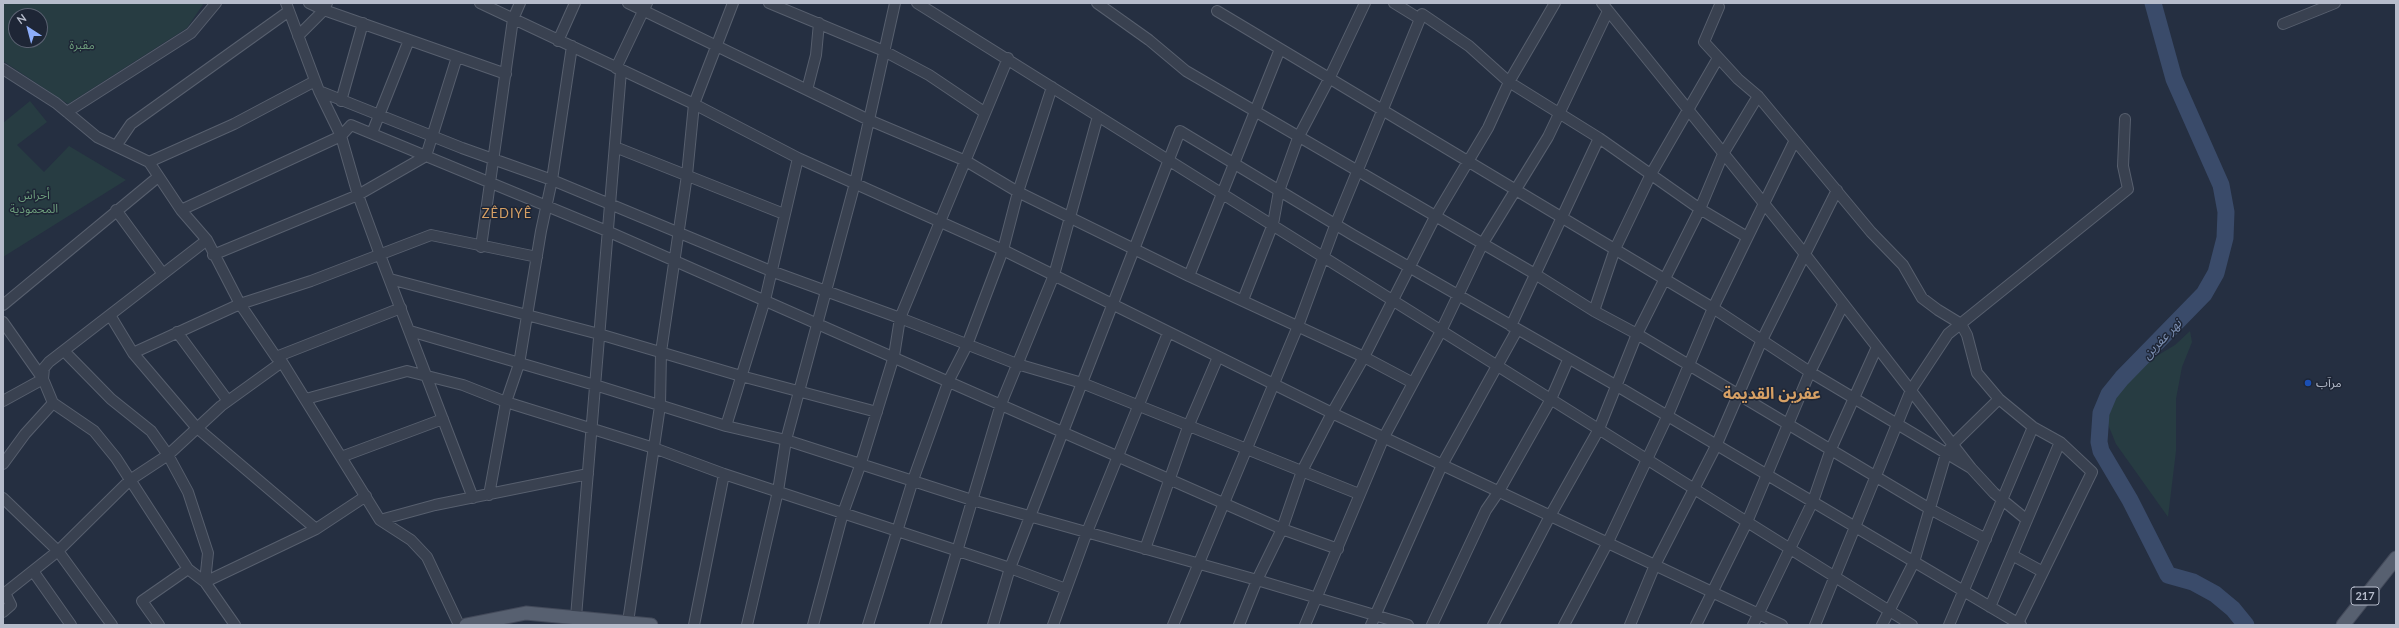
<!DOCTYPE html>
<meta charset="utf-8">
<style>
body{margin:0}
#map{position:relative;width:2399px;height:628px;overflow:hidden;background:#252f41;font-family:Lato,sans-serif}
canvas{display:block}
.frame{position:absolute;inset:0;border:4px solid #b6bccb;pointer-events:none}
.north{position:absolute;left:8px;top:8px;width:40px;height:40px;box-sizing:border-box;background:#1e2636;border:1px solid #5b6272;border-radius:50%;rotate:324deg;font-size:11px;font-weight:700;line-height:16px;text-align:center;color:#b6bccb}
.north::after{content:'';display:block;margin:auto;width:14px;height:18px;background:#8cadfa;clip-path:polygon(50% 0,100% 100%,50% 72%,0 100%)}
</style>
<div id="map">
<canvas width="2399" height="628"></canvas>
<div class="frame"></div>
<div class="north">N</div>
</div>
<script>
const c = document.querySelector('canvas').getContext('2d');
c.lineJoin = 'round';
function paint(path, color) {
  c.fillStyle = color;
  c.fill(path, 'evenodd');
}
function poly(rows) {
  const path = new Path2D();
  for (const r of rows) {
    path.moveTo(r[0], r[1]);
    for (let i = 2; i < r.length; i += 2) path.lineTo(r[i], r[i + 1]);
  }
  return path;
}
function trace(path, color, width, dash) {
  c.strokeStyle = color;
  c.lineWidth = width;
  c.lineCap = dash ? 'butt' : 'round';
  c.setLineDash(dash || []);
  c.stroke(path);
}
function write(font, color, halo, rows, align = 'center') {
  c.font = font + ' Lato,"Noto Sans Arabic",sans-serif';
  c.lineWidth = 3;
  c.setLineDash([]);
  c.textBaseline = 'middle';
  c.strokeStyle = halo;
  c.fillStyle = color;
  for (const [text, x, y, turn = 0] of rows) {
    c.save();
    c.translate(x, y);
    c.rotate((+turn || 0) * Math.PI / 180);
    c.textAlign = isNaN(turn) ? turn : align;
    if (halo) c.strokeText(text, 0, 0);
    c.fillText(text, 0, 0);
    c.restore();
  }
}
paint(poly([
 [3,3,204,3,187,28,68,104,3,61],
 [16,16,40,16,40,40,16,40],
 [30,101,47,122,17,145,44,172,69,146,126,180,3,257,3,123],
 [2190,331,2192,342,2182,367,2176,399,2176,451,2168,517,2116,444,2107,422,2111,396,2155,357,2175,345]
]), '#273c42');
trace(poly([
 [2153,3,2174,79,2221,185,2226,212,2225,238,2216,273,2204,294,2122,378,2109,394,2101,413,2099,442,2101,451,2130,500,2168,575,2193,582,2215,594,2233,609,2246,625]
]), '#3a4b6a', 17);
const minor = poly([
 [286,3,319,91,341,136,358,195,380,255,473,498],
 [309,3,324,10,506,74],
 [480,3,694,104,798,158,1003,250,1332,413,1782,625],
 [628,3,869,120,966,161,1018,192,1189,276,1364,357,1413,383],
 [769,3,884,51,929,75,984,112],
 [917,3,1912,625],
 [1097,3,1149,40,1186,71,1535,274,1594,311,1637,334,1930,509,1986,539],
 [1394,3,1420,19],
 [1602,3,1804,253,1971,468,1994,493,2027,520],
 [1719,7,1704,42,1738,79,1758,96,1871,232,1903,265,1922,298,1938,310,1961,324,1967,335,1977,373,1999,399,2033,427,2060,442],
 [1217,11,1713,308,1810,372,1971,468],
 [2283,24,2335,3],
 [298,36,324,10,327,3],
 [558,41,575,3],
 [616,68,647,3],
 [3,69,56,103,97,137,149,162,181,210,207,240,240,304,276,357,282,362,380,520,411,540,427,557,459,625],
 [807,90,816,55,819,23],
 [319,91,462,148,552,180,771,271,900,318,1017,364,1082,383,1359,494],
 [341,101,363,23],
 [67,112,191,33,216,3],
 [372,133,409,40],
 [116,146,131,124,289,11],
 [615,147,784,214],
 [149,162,234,124,315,81],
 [116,210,163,274],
 [181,210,341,136,351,125,607,231,1282,529,1338,549],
 [481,247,513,19,520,3],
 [213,255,358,195,426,156,457,57],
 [1189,276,1280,49],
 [390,279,599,334,741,376,877,412],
 [1243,300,1273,224,1279,191,1298,138,1329,79,1365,3],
 [3,305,158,177],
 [1594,311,1615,249,1651,174,1718,58],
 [110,315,133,353,196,427,316,529,366,496],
 [3,322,43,379,53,403,94,431,116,458,188,569,205,582,235,625],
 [1511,326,1599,138],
 [410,331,595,385,726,426,786,440,972,500,1257,580,1408,625],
 [177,332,228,401],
 [64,351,111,399,151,431,168,455,188,492,208,553,205,582],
 [133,353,240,304,311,281,431,235,537,257],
 [276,357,401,308],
 [306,399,407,371,463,385,506,402,654,448,724,474,1010,568,1066,589],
 [3,401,43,379,44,368,49,362,207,240],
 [726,426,765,300,798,158],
 [341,457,443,419],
 [3,464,25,434,53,403],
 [489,495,506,402,519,364,541,231,552,180,572,46],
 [3,498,58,551,112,625],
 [380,520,435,505,588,474],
 [1145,549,1188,427,1218,357],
 [2012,555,2043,572],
 [33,571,71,625],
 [205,582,316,529],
 [1990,607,2060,442,2092,472,2018,623],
 [3,612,11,605,5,593,58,551,130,480,168,455,221,406,282,362],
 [576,617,621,71],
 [628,622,660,406,661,352,687,175,694,104,733,3],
 [159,625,142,601,188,569],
 [694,625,724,474],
 [747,625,778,491,786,440,855,183,895,3],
 [813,625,843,513,860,466,894,356,900,318,1008,58],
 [868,625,913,480,949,380,967,345,1003,250,1018,192,1052,87],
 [935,625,1001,404,1054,275,1098,116],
 [993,625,1010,568,1180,131,1353,235,1617,386,2021,625],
 [1053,625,1087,532,1168,333],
 [1173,625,1298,326,1336,223,1422,14,1469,46,1509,82,1599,138,1700,209,1747,237],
 [1239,625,1257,580,1282,529,1302,471,1332,413,1364,357,1435,217,1488,128,1509,82,1555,3],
 [1305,625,1384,437,1441,331,1483,243,1548,137,1608,11],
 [1371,625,1442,465,1517,330],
 [1432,625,1486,510,1499,491,1551,399,1568,360],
 [1493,625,1550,516,1599,429,1637,334,1700,209,1723,154,1758,96],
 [1564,625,1607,544,1667,417,1713,308,1794,142],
 [1630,625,1655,565,1716,446,1761,342,1837,190],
 [1696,625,1747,522,1810,372,1843,305],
 [1753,625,1813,501,1831,449,1877,347],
 [1815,625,1911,390,1948,334,2128,189,2123,166,2125,119],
 [1882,625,1914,562,1946,454,1953,444,1999,399],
 [1949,625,2033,427]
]);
const major = poly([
 [466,625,526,613,651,625],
 [2343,625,2396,558]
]);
trace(minor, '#575f6e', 12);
trace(major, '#434a5a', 15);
trace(minor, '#394150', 10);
trace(major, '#576070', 13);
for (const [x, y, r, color] of [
 [2308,383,4,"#1a4fb4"]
]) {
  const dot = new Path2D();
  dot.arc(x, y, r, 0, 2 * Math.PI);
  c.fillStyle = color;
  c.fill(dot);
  trace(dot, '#1e2636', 1.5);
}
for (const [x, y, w] of [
 [2365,596,28]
]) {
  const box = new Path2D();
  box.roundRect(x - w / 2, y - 9, w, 18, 3);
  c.fillStyle = '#1e2636';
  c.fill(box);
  trace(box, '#b6bccb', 1);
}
write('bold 11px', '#b6bccb', null, [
 ["217",2365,596]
]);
write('12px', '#6c9c7b', '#1e2636', [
 ["مقبرة",82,45],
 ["أحراش",34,195],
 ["المحمودية",34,209]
]);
write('12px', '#b6bccb', '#1e2636', [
 ["مرآب",2316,383]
], 'left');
c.letterSpacing = '1px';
write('13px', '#d7a064', '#1e2636', [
 ["ZÊDIYÊ",507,214]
]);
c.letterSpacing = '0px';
write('italic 13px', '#7c8fb2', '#1e2636', [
 ["نهر عفرين",2162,339,-46]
]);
write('bold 16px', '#d7a064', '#1e2636', [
 ["عفرين القديمة",1772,394]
]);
</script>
